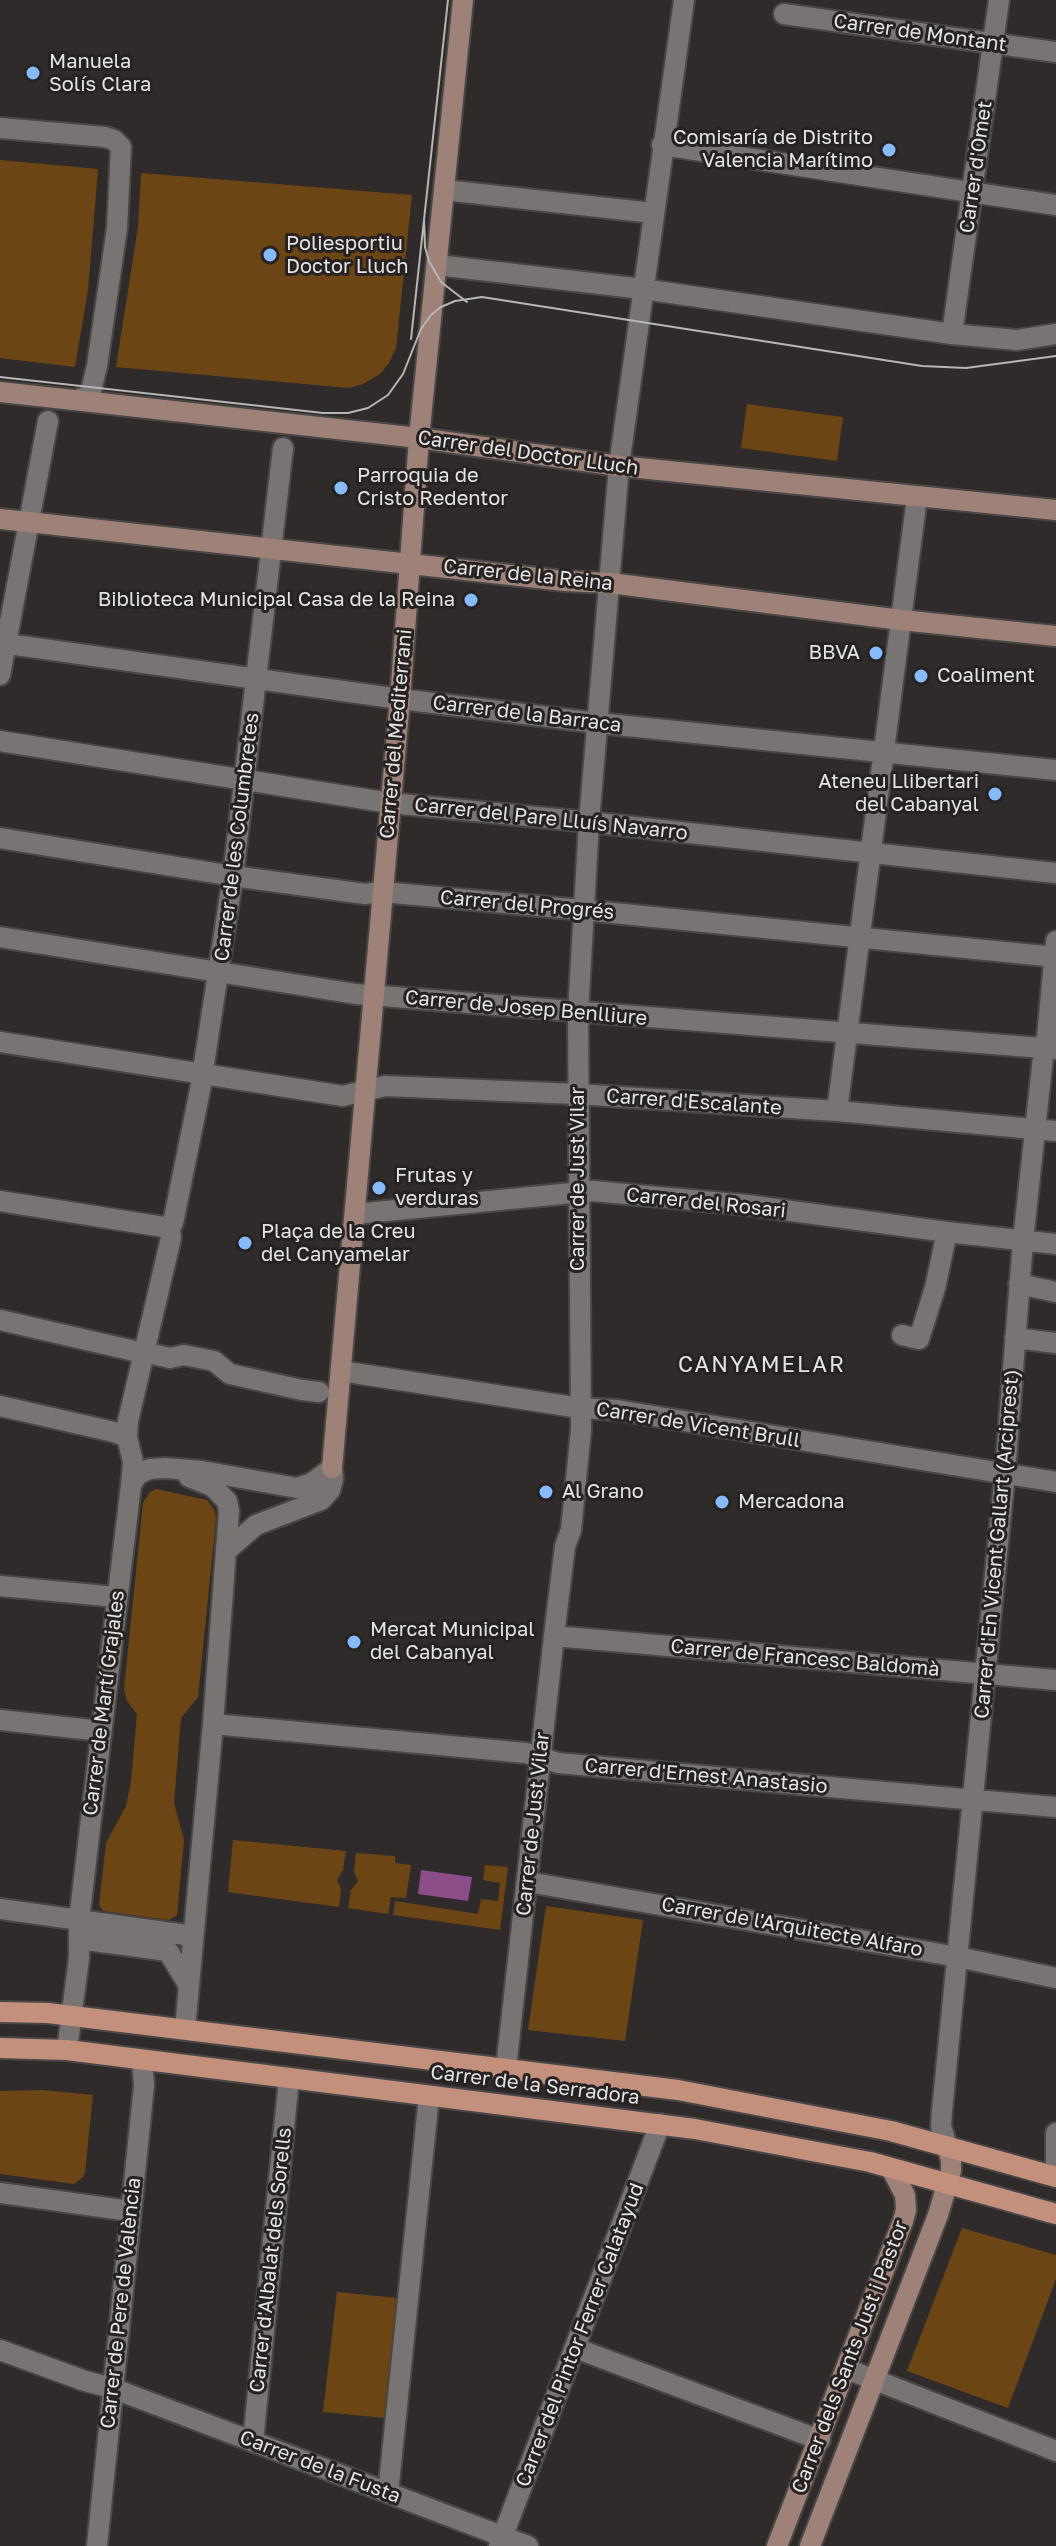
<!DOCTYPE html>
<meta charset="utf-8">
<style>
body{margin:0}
canvas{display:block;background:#2f2b2b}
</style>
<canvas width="1056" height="2546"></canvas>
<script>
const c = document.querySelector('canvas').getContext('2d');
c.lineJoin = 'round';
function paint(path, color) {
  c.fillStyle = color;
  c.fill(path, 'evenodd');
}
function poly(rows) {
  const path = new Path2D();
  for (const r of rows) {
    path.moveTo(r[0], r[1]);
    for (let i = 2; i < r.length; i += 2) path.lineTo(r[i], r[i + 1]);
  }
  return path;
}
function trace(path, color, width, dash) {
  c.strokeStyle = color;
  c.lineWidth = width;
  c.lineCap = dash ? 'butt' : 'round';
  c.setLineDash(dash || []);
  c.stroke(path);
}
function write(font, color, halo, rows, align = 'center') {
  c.font = font + ' "Golos Text",sans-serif';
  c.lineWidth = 6;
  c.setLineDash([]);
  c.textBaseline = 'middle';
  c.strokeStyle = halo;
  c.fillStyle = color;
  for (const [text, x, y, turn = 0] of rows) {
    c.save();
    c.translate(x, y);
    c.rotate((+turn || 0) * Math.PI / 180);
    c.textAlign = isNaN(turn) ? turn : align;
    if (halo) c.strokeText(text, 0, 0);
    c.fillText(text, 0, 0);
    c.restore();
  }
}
paint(poly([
 [0,160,98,169,88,290,75,367,0,358],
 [141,173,412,195,396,348,389,363,380,374,363,384,349,388,116,367,138,227],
 [747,404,843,417,837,461,741,448],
 [156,1489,207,1500,215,1511,216,1519,198,1697,181,1718,174,1803,184,1840,177,1915,169,1920,103,1911,99,1905,106,1843,126,1806,131,1782,137,1714,127,1701,124,1689,143,1503,150,1492],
 [233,1840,346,1851,343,1870,337,1880,341,1889,339,1907,228,1892],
 [356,1853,395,1856,395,1863,411,1865,406,1898,391,1897,388,1914,348,1908,351,1890,358,1881,354,1872],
 [485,1865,508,1867,500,1930,393,1915,395,1901,478,1914,481,1899,498,1901,500,1883,483,1880],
 [546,1906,643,1920,625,2041,528,2030],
 [43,2090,93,2095,85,2172,83,2177,74,2184,0,2174,0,2091],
 [962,2228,1056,2255,1056,2279,1008,2408,907,2371],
 [337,2292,398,2298,385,2418,323,2412]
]), '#6b4614');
paint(poly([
 [421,1870,472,1877,468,1901,418,1894]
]), '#8b4d88');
const street = poly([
 [784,14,1056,52],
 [0,128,105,137,114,140,121,147,117,228,97,366,90,395,77,400],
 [662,145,1056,205],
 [444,190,653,213],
 [437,265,643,289,952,334,1017,340,1056,334],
 [952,334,999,0],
 [0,643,400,699,598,723,1056,770],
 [0,675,48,421],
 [0,741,390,803,589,822,1056,873],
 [0,838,233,876,365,894,382,892,583,910,1056,957],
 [0,937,356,994,1056,1049],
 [0,1042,343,1096,385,1086,577,1094,837,1111,1056,1131],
 [837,1111,917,497],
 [0,1201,164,1227,170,1230,171,1238,128,1421,127,1437,133,1462,131,1485,89,1836,79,1921,79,1958,67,2050],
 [355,1214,593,1191,747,1205,947,1232,1056,1244],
 [173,1223,200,1090,233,876,283,448],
 [1019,1284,1056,1292],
 [0,1320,143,1353],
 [902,1335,919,1339,935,1288,947,1232],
 [1015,1338,1056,1343],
 [152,1354,170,1358,184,1355,214,1361,230,1374,302,1390,319,1392],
 [341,1371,580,1408,617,1410,1056,1482],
 [0,1406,114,1432,127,1437],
 [189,1477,212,1486,227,1501,229,1511,226,1551],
 [131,1485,138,1474,150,1469,165,1468,202,1471,297,1488,312,1483,332,1468],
 [0,1586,116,1597],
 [554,1636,1056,1680],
 [0,1720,101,1731],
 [213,1724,526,1753,558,1763,1056,1807],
 [528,1882,958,1957,1056,1978],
 [0,1909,193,1936],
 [79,1939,168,1951,188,1984],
 [185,2029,213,1724,226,1551,256,1525,321,1500,330,1490,333,1479,332,1468],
 [506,2068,554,1636,565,1546,571,1530,581,1430,578,1013,589,822,619,466,684,0],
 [947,2146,941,2126,942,2111,1005,1473,1023,1241,1044,1048,1047,1037,1056,941],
 [1056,2177,1056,2133],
 [0,2193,130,2211],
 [575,2348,820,2440],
 [0,2350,85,2381,112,2388,528,2546],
 [847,2369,1056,2451],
 [253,2442,289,2078],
 [388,2493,429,2096],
 [97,2546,144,2085,142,2060],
 [499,2546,660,2124]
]);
const secondary = poly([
 [0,392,419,438,619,466,1056,510],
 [0,519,565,581,610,583,901,620,1056,636],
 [332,1468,400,699,419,438,463,0],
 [777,2546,903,2221,906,2210,905,2195,891,2168],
 [810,2546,938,2215,951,2171,951,2160,947,2146]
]);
const primary = poly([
 [0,2012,48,2013,678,2090,891,2131,1056,2177],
 [0,2048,67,2050,695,2129,870,2162,1056,2214]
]);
trace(street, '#494646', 24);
trace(secondary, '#494646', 24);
trace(primary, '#494646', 24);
trace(street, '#797474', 20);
trace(secondary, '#9e8278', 20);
trace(primary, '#c2907b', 20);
trace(poly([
 [424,219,425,247,429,261,441,282,467,302],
 [411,339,448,0],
 [0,377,323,413,348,413,368,408,388,395,403,374,421,329,431,315,441,307,455,301,482,297,922,366,966,368,1056,356]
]), '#b8b5b5', 2);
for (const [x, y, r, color] of [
 [33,73,8,"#85bbfb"],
 [889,150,8,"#85bbfb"],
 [270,255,8,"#85bbfb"],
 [341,488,8,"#85bbfb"],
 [471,600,8,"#85bbfb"],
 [876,653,8,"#85bbfb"],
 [921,676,8,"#85bbfb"],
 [995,794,8,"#85bbfb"],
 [379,1188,8,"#85bbfb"],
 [245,1243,8,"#85bbfb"],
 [546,1492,8,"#85bbfb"],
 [722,1502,8,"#85bbfb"],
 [354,1642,8,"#85bbfb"]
]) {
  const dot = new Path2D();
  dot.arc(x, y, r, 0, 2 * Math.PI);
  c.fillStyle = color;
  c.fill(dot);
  trace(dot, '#252221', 3);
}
write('20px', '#e6e3e3', '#252221', [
 ["Carrer de Montant",920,33,8],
 ["Carrer d'Omet",976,167,-82],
 ["Carrer del Doctor Lluch",528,453,8],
 ["Carrer de la Reina",528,575,6],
 ["Carrer de la Barraca",527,714,7],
 ["Carrer del Mediterrani",396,734,-85],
 ["Carrer del Pare Lluís Navarro",551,819,6],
 ["Carrer de les Columbretes",237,837,-83],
 ["Carrer del Progrés",527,905,5],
 ["Carrer de Josep Benlliure",526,1008,5],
 ["Carrer d'Escalante",694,1102,4],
 ["Carrer de Just Vilar",578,1179,-90],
 ["Carrer del Rosari",706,1203,6],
 ["Carrer de Vicent Brull",698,1425,9],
 ["Carrer d'En Vicent Gallart (Arciprest)",997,1544,-85],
 ["Carrer de Francesc Baldomà",805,1658,5],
 ["Carrer de Martí Grajales",104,1703,-83],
 ["Carrer d'Ernest Anastasio",706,1776,5],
 ["Carrer de Just Vilar",533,1824,-84],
 ["Carrer de l'Arquitecte Alfaro",792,1927,10],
 ["Carrer de la Serradora",535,2085,7],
 ["Carrer d'Albalat dels Sorells",271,2260,-84],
 ["Carrer de Pere de València",121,2303,-84],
 ["Carrer del Pintor Ferrer Calatayud",580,2335,-69],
 ["Carrer dels Sants Just i Pastor",850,2357,-69],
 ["Carrer de la Fusta",320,2467,21]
]);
write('20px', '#e6e3e3', '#252221', [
 ["Manuela",49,62],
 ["Solís Clara",49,85],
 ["Comisaría de Distrito",873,138,"right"],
 ["Valencia Marítimo",873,161,"right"],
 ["Poliesportiu",286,244],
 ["Doctor Lluch",286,267],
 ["Parroquia de",357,476],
 ["Cristo Redentor",357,499],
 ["Biblioteca Municipal Casa de la Reina",455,600,"right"],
 ["BBVA",860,653,"right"],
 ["Coaliment",937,676],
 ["Ateneu Llibertari",979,782,"right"],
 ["del Cabanyal",979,805,"right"],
 ["Frutas y",395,1176],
 ["verduras",395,1199],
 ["Plaça de la Creu",261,1232],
 ["del Canyamelar",261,1255],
 ["Al Grano",562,1492],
 ["Mercadona",738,1502],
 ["Mercat Municipal",370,1630],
 ["del Cabanyal",370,1653]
], 'left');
c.letterSpacing = '2px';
write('22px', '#e6e3e3', '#252221', [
 ["CANYAMELAR",762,1365]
]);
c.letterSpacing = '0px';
</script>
